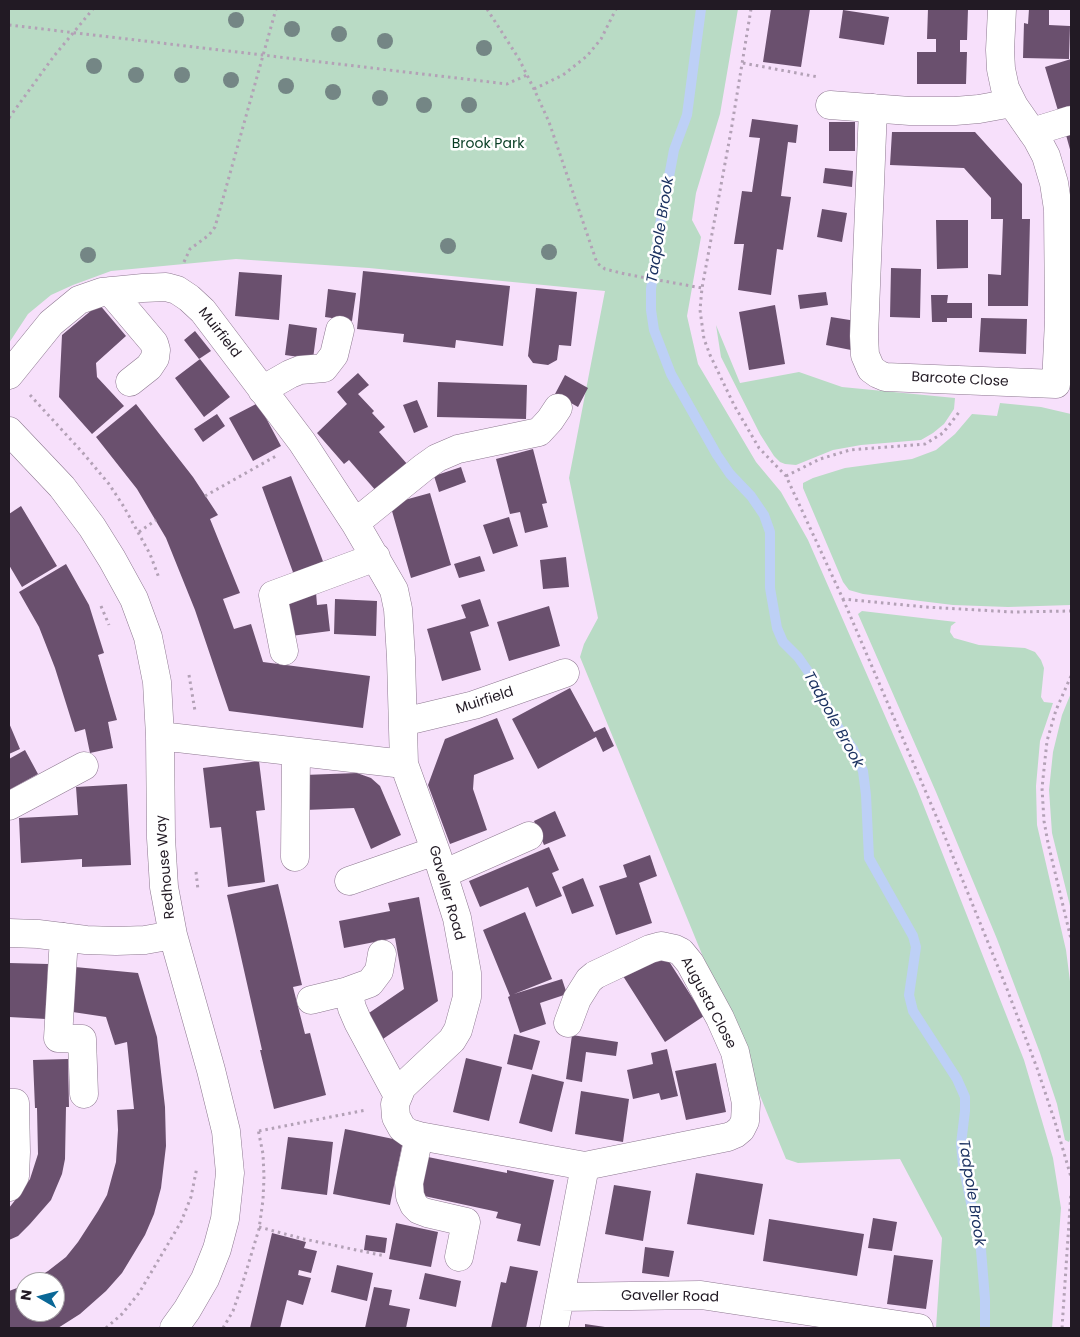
<!DOCTYPE html>
<style>
body{margin:0}
#map{position:relative;width:1080px;height:1337px;overflow:hidden;background:#f7e0fb;font-family:Poppins,sans-serif}
canvas{display:block}
.frame{position:absolute;inset:0;border:10px solid #221a24;pointer-events:none}
.north{position:absolute;left:15px;top:1272px;width:50px;height:50px;box-sizing:border-box;background:#fff;border:1px solid #a7a3a7;border-radius:50%;rotate:278deg;font-size:14px;font-weight:700;line-height:20px;text-align:center;color:#221a24}
.north::after{content:'';display:block;margin:auto;width:18px;height:22px;background:#0a6897;clip-path:polygon(50% 0,100% 100%,50% 72%,0 100%)}
</style>
<div id="map">
<canvas width="1080" height="1337"></canvas>
<div class="frame"></div>
<div class="north">N</div>
</div>
<script>
const c = document.querySelector('canvas').getContext('2d');
c.lineJoin = 'round';
function paint(path, color) {
  c.fillStyle = color;
  c.fill(path, 'evenodd');
}
function poly(rows) {
  const path = new Path2D();
  for (const r of rows) {
    path.moveTo(r[0], r[1]);
    for (let i = 2; i < r.length; i += 2) path.lineTo(r[i], r[i + 1]);
  }
  return path;
}
function trace(path, color, width, dash) {
  c.strokeStyle = color;
  c.lineWidth = width;
  c.lineCap = dash ? 'butt' : 'round';
  c.setLineDash(dash || []);
  c.stroke(path);
}
function write(font, color, halo, rows, align = 'center') {
  c.font = font + ' Poppins,sans-serif';
  c.lineWidth = 5;
  c.setLineDash([]);
  c.textBaseline = 'middle';
  c.strokeStyle = halo;
  c.fillStyle = color;
  for (const [text, x, y, turn = 0] of rows) {
    c.save();
    c.translate(x, y);
    c.rotate((+turn || 0) * Math.PI / 180);
    c.textAlign = isNaN(turn) ? turn : align;
    if (halo) c.strokeText(text, 0, 0);
    c.fillText(text, 0, 0);
    c.restore();
  }
}
paint(poly([
 [9,9,738,9,720,114,696,193,692,220,701,237,687,316,698,364,756,462,781,492,808,540,917,789,1024,1060,1053,1158,1061,1208,1052,1328,936,1328,942,1238,900,1159,798,1163,786,1159,580,657,584,644,598,618,569,478,605,291,369,268,236,259,111,271,73,285,51,295,28,314,9,343],
 [716,325,740,383,799,372,842,387,955,398,954,409,944,424,933,433,921,440,861,445,833,450,796,465,785,464,780,462,774,456,760,434,721,357],
 [1000,403,1041,407,1071,414,1071,605,1008,607,953,605,863,594,849,590,843,582,803,488,803,483,813,478,845,468,912,459,936,450,955,434,972,414,997,416],
 [862,611,956,622,951,626,950,632,954,638,979,645,1025,648,1035,652,1041,660,1044,668,1041,697,1044,702,1053,703,1040,741,1036,786,1037,825,1066,950,1071,989,1071,1137,1069,1142,1065,1140,1057,1104,1040,1053,997,939,936,792,858,614],
 [1071,693,1071,910,1052,833,1049,790,1053,752,1062,715]
]), '#b9dbc5');
trace(poly([
 [701,9,687,115,674,150,661,219,651,289,651,310,654,330,671,374,717,455,730,474,751,496,764,515,770,532,770,588,777,628,783,642,798,657,812,677,836,724,853,749,863,771,866,795,869,858,913,936,916,947,909,995,913,1011,957,1079,965,1097,965,1111,961,1144,963,1165,981,1250,985,1299,985,1328]
]), '#bdd0f6', 10);
paint(poly([
 [771,9,810,9,801,67,763,62],
 [928,9,968,9,967,40,960,40,960,52,967,52,966,84,917,84,917,52,936,52,936,39,927,39],
 [1029,9,1049,9,1049,25,1070,26,1069,59,1023,58,1024,23,1028,24],
 [843,10,889,17,884,45,839,38],
 [1071,59,1071,111,1059,114,1045,67],
 [752,119,798,125,796,143,788,142,781,196,791,197,783,250,777,249,771,295,738,290,744,244,734,244,742,191,752,192,760,138,749,137],
 [829,122,855,122,855,151,829,151],
 [892,132,975,132,1022,184,1022,219,1030,219,1028,306,988,306,988,274,1001,275,1003,219,991,219,991,198,964,168,890,165],
 [1071,134,1071,153,1066,135],
 [825,168,853,171,852,187,823,183],
 [822,209,847,213,842,242,817,237],
 [936,220,968,220,968,268,937,269],
 [891,268,921,269,920,318,890,317],
 [363,271,510,286,503,346,456,340,455,348,403,342,404,334,357,329],
 [239,272,282,275,279,320,235,316],
 [536,288,577,292,571,346,559,345,557,360,548,365,533,363,528,356],
 [328,289,356,293,352,321,325,317],
 [826,292,828,305,800,309,798,295],
 [931,295,948,295,947,303,972,303,972,318,947,318,947,322,932,322],
 [99,304,126,336,96,363,97,377,124,406,92,434,59,397,62,335],
 [775,305,785,364,749,370,739,312],
 [831,317,856,321,851,350,826,345],
 [981,318,1027,319,1026,354,979,352],
 [289,324,317,328,313,359,285,355],
 [195,331,211,351,199,359,184,340],
 [200,359,230,397,204,417,175,378],
 [358,373,369,385,358,394,374,411,372,413,385,427,379,432,408,465,377,492,349,460,344,464,317,433,347,404,337,392],
 [565,375,588,388,578,407,555,394],
 [438,382,527,385,526,419,437,417],
 [417,400,428,427,414,433,403,405],
 [258,403,281,446,253,461,229,418],
 [136,404,193,477,218,515,210,519,240,593,223,599,234,629,251,624,263,662,370,676,363,728,229,711,195,610,166,538,137,489,96,437],
 [217,414,225,426,203,442,194,429],
 [533,449,547,503,542,504,548,527,525,533,520,512,510,514,496,459],
 [461,467,466,482,439,492,434,476],
 [291,476,324,564,294,575,262,487],
 [430,493,451,565,411,578,390,504],
 [21,506,57,566,22,587,9,565,9,514],
 [509,517,518,546,493,554,483,525],
 [480,556,485,571,459,578,454,564],
 [566,557,569,587,543,589,540,560],
 [66,564,89,605,104,653,98,655,117,720,108,722,113,748,90,753,85,729,75,732,55,668,39,627,19,592],
 [316,592,317,605,327,604,330,631,291,636,286,595],
 [335,599,377,601,376,636,334,634],
 [480,599,489,626,470,632,481,670,442,681,427,629,466,618,461,605],
 [549,606,560,646,509,661,497,622],
 [570,688,594,732,605,727,614,746,603,752,596,737,538,769,512,719],
 [497,718,514,759,474,775,473,789,487,830,450,844,428,785,445,739],
 [9,723,20,749,9,754],
 [25,750,38,774,9,790,9,759],
 [259,761,265,810,256,811,265,882,228,887,221,827,210,828,203,768],
 [357,773,371,778,380,786,401,835,371,849,354,808,305,810,304,775],
 [127,784,131,865,82,867,82,859,21,863,19,818,78,815,76,787],
 [555,811,566,836,544,845,534,821],
 [549,847,559,870,552,873,562,896,536,907,528,887,480,907,469,881],
 [650,855,657,876,639,883,652,923,616,935,599,886,627,877,623,865],
 [583,878,594,906,572,914,562,887],
 [278,884,302,985,293,987,305,1034,310,1033,326,1095,274,1109,260,1050,262,1050,227,895],
 [419,897,438,1001,383,1039,366,1015,404,989,395,938,344,948,339,921,390,911,388,903],
 [525,912,552,979,514,994,562,979,567,994,540,1003,546,1024,520,1033,508,997,510,996,483,930],
 [663,952,704,1016,665,1042,623,976],
 [9,963,48,964,46,1019,9,1017],
 [75,967,138,973,157,1037,165,1107,166,1146,161,1188,154,1214,145,1235,122,1273,106,1291,80,1314,58,1328,9,1328,9,1291,25,1285,25,1312,55,1312,55,1282,30,1282,48,1271,66,1257,78,1242,98,1211,107,1195,116,1162,118,1130,117,1110,134,1109,127,1042,115,1045,106,1017,66,1011],
 [514,1034,540,1041,532,1070,507,1064],
 [572,1035,618,1042,616,1056,586,1052,582,1082,566,1079],
 [667,1049,678,1096,661,1100,659,1093,633,1099,627,1070,653,1064,651,1053],
 [466,1058,502,1067,489,1121,453,1112],
 [68,1059,69,1107,66,1107,65,1159,62,1174,51,1200,30,1224,18,1236,9,1240,9,1208,16,1199,30,1179,38,1154,37,1108,35,1108,33,1060],
 [716,1063,726,1112,686,1120,675,1071],
 [532,1074,564,1082,552,1132,519,1123],
 [581,1091,629,1099,623,1142,575,1134],
 [345,1129,403,1141,390,1205,333,1194],
 [288,1137,333,1142,327,1195,281,1189],
 [423,1156,507,1173,507,1170,554,1180,540,1246,517,1241,521,1224,496,1218,498,1212,415,1194],
 [696,1173,763,1184,754,1235,687,1224],
 [614,1185,651,1191,643,1241,605,1234],
 [873,1218,897,1222,892,1251,868,1248],
 [769,1219,864,1234,857,1276,763,1261],
 [396,1223,438,1232,431,1267,389,1259],
 [272,1233,306,1242,304,1248,317,1251,311,1273,299,1270,298,1275,311,1278,303,1305,287,1300,280,1328,250,1328],
 [366,1235,387,1238,385,1253,364,1250],
 [645,1247,674,1251,669,1277,642,1273],
 [894,1255,933,1260,926,1309,887,1304],
 [337,1265,373,1273,367,1301,331,1292],
 [510,1266,538,1271,526,1328,491,1328,501,1282,506,1283],
 [425,1273,461,1281,456,1307,419,1299],
 [374,1287,392,1290,389,1305,410,1309,406,1328,365,1328],
 [585,1324,605,1327,605,1328,585,1328]
]), '#6a506e');
const minor = poly([
 [830,105,910,111,955,111,979,109,1012,103],
 [873,108,864,336,865,355,871,369,878,374,885,377,1056,384,1059,320,1058,209,1054,183,1046,156,1037,139,1014,106,1005,88,1001,69,1000,50,1002,9],
 [1032,132,1071,120],
 [110,291,154,343,156,350,155,358,149,367,130,382],
 [9,375,51,323,79,300,102,292,143,288,166,287,177,290,189,298,203,311,302,442,355,523,394,590,398,609,401,658,404,764,160,736],
 [262,390,290,374,300,370,324,368,334,355,340,330],
 [9,431,62,487,92,527,112,559,134,599,148,637,157,682,160,736,161,838,164,887,173,935,211,1070,226,1131,230,1173,225,1219,217,1249,205,1279,187,1310,174,1328],
 [355,523,423,468,437,458,458,449,539,432,550,420,558,408],
 [284,651,273,595,376,557],
 [403,722,474,705,565,673],
 [404,764,437,855,457,918,467,973,467,997,458,1030,452,1040,402,1087,395,1104,396,1117,402,1128,409,1133,419,1136,585,1166,554,1328],
 [9,806,84,766],
 [295,857,296,752],
 [443,874,529,836],
 [349,881,435,851],
 [9,933,38,934,86,940,116,941,145,940,173,935],
 [64,937,58,1038,82,1039,84,1094],
 [348,991,352,1008,358,1022,398,1096],
 [311,1000,348,991,370,983,379,971,382,954],
 [568,1023,577,999,589,980,595,975,650,949,661,946,675,949,681,952,690,963,720,1018,735,1052,746,1103,745,1121,741,1129,735,1134,728,1137,585,1166],
 [9,1103,15,1103,16,1152,15,1176,9,1187],
 [419,1136,409,1183,410,1196,414,1205,419,1210,427,1213,466,1222,459,1257],
 [560,1297,701,1295,919,1328]
]);
trace(minor, '#8d7890', 29);
trace(poly([
 [487,9,519,59,534,89,549,122,597,263,605,269,625,274,702,288],
 [751,9,731,131,702,288,700,310,704,339,710,355,734,405,759,448,786,476,843,599,926,607,1013,612,1071,611],
 [9,25,507,84,527,75],
 [743,63,818,77],
 [534,89,563,75,587,56,601,39,616,9],
 [9,118,54,56,93,9],
 [184,262,190,249,209,235,215,227,276,9],
 [30,395,83,453,109,484,124,507,150,554,159,578],
 [786,476,820,459,850,450,925,444,943,433,960,411],
 [205,496,276,456],
 [139,532,156,520],
 [843,599,943,832,1007,989,1037,1068,1055,1122,1071,1177],
 [101,606,109,625],
 [189,675,195,711],
 [1071,676,1056,710,1047,741,1042,788,1044,821,1048,843,1071,939],
 [196,872,198,890],
 [259,1131,366,1110],
 [259,1227,304,1239,385,1256],
 [106,1328,122,1314,139,1293,181,1222,191,1197,197,1167],
 [223,1328,233,1311,242,1285,259,1229,263,1200,264,1177,263,1154,258,1129],
 [1062,1328,1071,1192]
]), '#b3a1b6', 3, [2.5, 4]);
trace(minor, '#fff', 28);
c.fillStyle = '#748685';
for (const [x, y] of [
 [236,20],
 [292,29],
 [339,34],
 [385,41],
 [484,48],
 [94,66],
 [136,75],
 [182,75],
 [231,80],
 [286,86],
 [333,92],
 [380,98],
 [424,105],
 [469,105],
 [448,246],
 [549,252],
 [88,255]
]) {
  c.beginPath();
  c.arc(x, y, 8, 0, 2 * Math.PI);
  c.fill();
}
write('14px', '#083d24', '#fff', [
 ["Brook Park",488,144]
]);
write('14px', '#221a24', '#fff', [
 ["Muirfield",219,333,52],
 ["Barcote Close",960,380,3],
 ["Muirfield",485,701,-18],
 ["Redhouse Way",166,867,-95],
 ["Gaveller Road",446,893,74],
 ["Augusta Close",708,1003,62],
 ["Gaveller Road",670,1297,1]
]);
write('italic 15px', '#1c3261', '#fff', [
 ["Tadpole Brook",661,230,-81],
 ["Tadpole Brook",833,720,61],
 ["Tadpole Brook",971,1193,81]
]);
</script>
